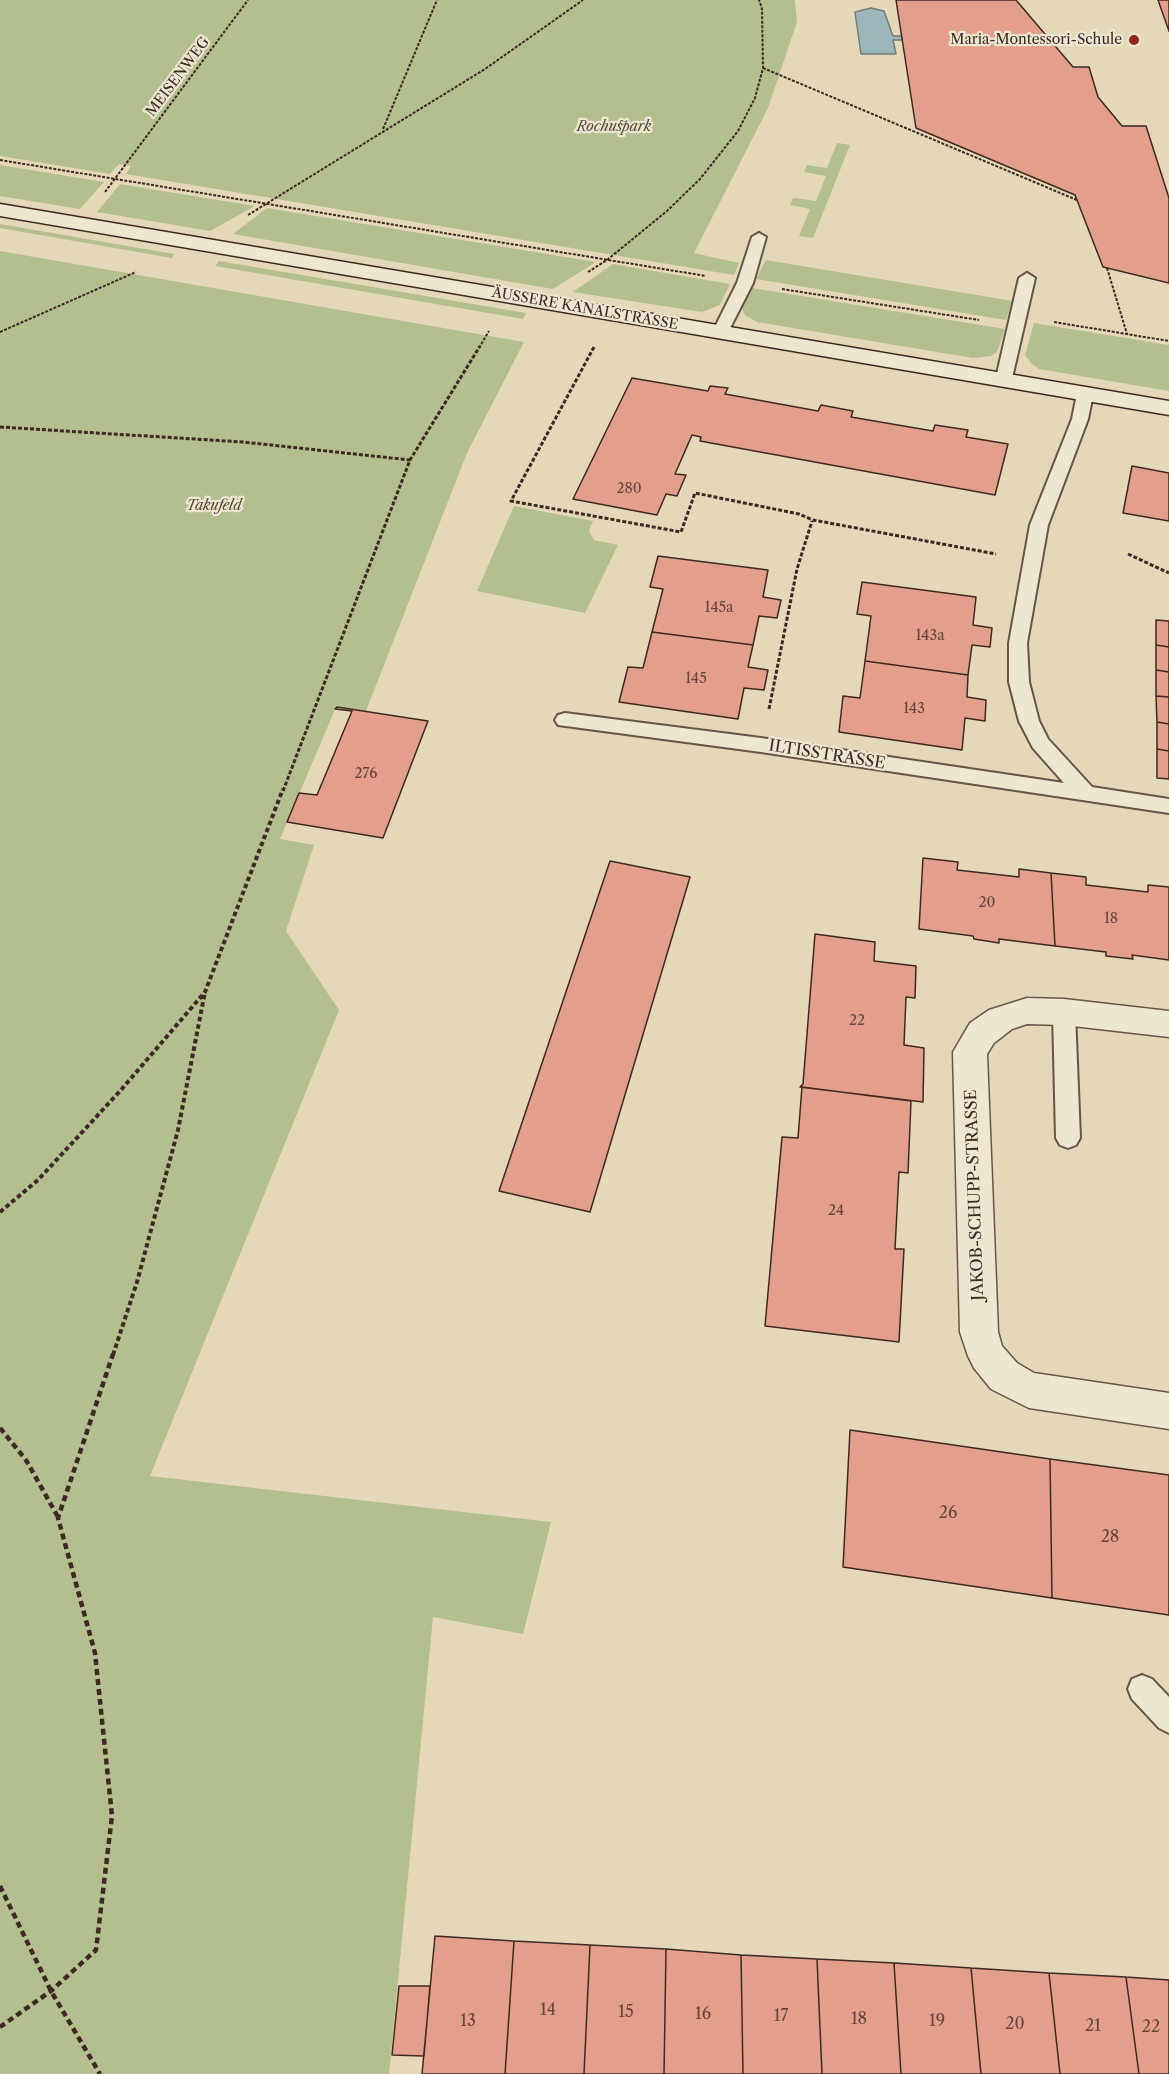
<!DOCTYPE html>
<meta charset="utf-8">
<style>
body{margin:0}
canvas{display:block;background:#e4d8b8}
</style>
<canvas width="1169" height="2074"></canvas>
<script>
const c = document.querySelector('canvas').getContext('2d');
c.lineJoin = 'round';
function paint(path, color) {
  c.fillStyle = color;
  c.fill(path, 'evenodd');
}
function poly(rows) {
  const path = new Path2D();
  for (const r of rows) {
    path.moveTo(r[0], r[1]);
    for (let i = 2; i < r.length; i += 2) path.lineTo(r[i], r[i + 1]);
  }
  return path;
}
function trace(path, color, width, dash) {
  c.strokeStyle = color;
  c.lineWidth = width;
  c.lineCap = dash ? 'butt' : 'round';
  c.setLineDash(dash || []);
  c.stroke(path);
}
function write(font, color, halo, rows, align = 'center') {
  c.font = font + ' "Libre Caslon Text",serif';
  c.lineWidth = 4.5;
  c.setLineDash([]);
  c.textBaseline = 'middle';
  c.strokeStyle = halo;
  c.fillStyle = color;
  for (const [text, x, y, turn = 0] of rows) {
    c.save();
    c.translate(x, y);
    c.rotate((+turn || 0) * Math.PI / 180);
    c.textAlign = isNaN(turn) ? turn : align;
    if (halo) c.strokeText(text, 0, 0);
    c.fillText(text, 0, 0);
    c.restore();
  }
}
paint(poly([
 [0,0,795,0,797,22,768,108,694,253,739,263,734,275,126,174,131,166,119,164,110,174,0,156],
 [837,143,850,145,813,238,799,236,810,209,790,205,793,198,816,201,826,176,804,172,807,165,827,168],
 [0,165,104,182,80,209,0,196],
 [120,184,255,206,210,231,97,212],
 [267,208,596,262,553,289,233,234],
 [0,224,174,254,172,258,0,228],
 [0,251,524,342,467,453,366,711,336,707,280,839,314,845,286,931,339,1010,150,1476,551,1522,523,1634,433,1617,389,2074,0,2074],
 [766,260,1013,301,1006,320,756,279],
 [219,261,526,313,523,319,215,266],
 [613,264,730,284,720,305,702,312,573,292],
 [752,288,1005,329,997,352,991,356,973,358,757,322,745,315,742,308],
 [1034,323,1169,345,1169,391,1039,369,1032,364,1025,355],
 [514,506,593,521,589,531,594,540,618,545,585,613,477,591]
]), '#b4bf8f');
const water = poly([
 [871,8,884,11,893,36,902,36,902,40,893,40,896,54,861,54,855,12,871,8]
]);
paint(water, '#9bb7ba');
trace(water, '#767e7d', 1.5);
const building = poly([
 [896,0,1016,0,1073,67,1089,67,1098,97,1122,126,1146,126,1169,198,1169,283,1103,267,1075,195,916,128,896,0],
 [1158,0,1169,0,1169,31,1158,0],
 [632,378,708,391,710,386,728,388,725,394,818,411,821,405,853,411,851,417,933,431,935,425,968,430,966,437,1008,444,995,495,700,441,701,437,692,435,675,474,686,475,677,496,666,494,657,515,573,499,632,378],
 [1132,466,1169,473,1169,521,1123,513,1132,466],
 [658,556,768,570,763,597,781,600,777,618,759,616,753,645,652,632,663,589,650,587,658,556],
 [862,582,976,597,973,625,992,628,990,647,972,645,968,675,865,661,871,616,857,614,862,582],
 [1156,620,1169,621,1169,647,1156,645,1156,620],
 [652,632,753,645,748,667,768,670,764,690,744,688,738,719,619,702,628,667,643,668,652,632],
 [1156,645,1169,647,1169,672,1156,670,1156,645],
 [865,661,968,675,967,697,986,700,985,721,965,718,962,750,839,732,843,696,860,698,865,661],
 [1156,670,1169,672,1169,697,1156,696,1156,670],
 [1156,696,1169,697,1169,724,1157,722,1156,696],
 [337,707,428,721,383,838,287,822,299,793,317,795,352,711,335,709,337,707],
 [1157,722,1169,724,1169,751,1157,749,1157,722],
 [1157,749,1169,751,1169,779,1157,778,1157,749],
 [923,858,958,862,957,870,1019,877,1019,869,1051,873,1055,946,999,939,999,943,974,939,973,936,919,929,923,858],
 [610,861,690,877,590,1212,499,1191,610,861],
 [1051,873,1086,877,1086,885,1148,892,1148,885,1169,887,1169,960,1132,955,1133,959,1106,956,1106,952,1055,946,1051,873],
 [815,934,875,942,874,961,916,966,915,998,906,997,904,1045,924,1048,923,1102,800,1087,803,1084,815,934],
 [802,1087,911,1101,908,1173,899,1172,895,1249,904,1249,899,1342,765,1326,782,1137,798,1138,802,1087],
 [850,1430,1050,1459,1052,1598,843,1567,850,1430],
 [1050,1459,1169,1475,1169,1615,1052,1598,1050,1459],
 [435,1936,514,1941,505,2074,422,2074,435,1936],
 [514,1941,590,1945,584,2074,505,2074,514,1941],
 [590,1945,666,1949,664,2074,584,2074,590,1945],
 [666,1949,741,1955,743,2074,664,2074,666,1949],
 [741,1955,817,1959,822,2074,743,2074,741,1955],
 [817,1959,894,1963,901,2074,822,2074,817,1959],
 [894,1963,971,1968,981,2074,901,2074,894,1963],
 [971,1968,1049,1973,1060,2074,981,2074,971,1968],
 [1049,1973,1126,1977,1139,2074,1060,2074,1049,1973],
 [1126,1977,1169,1980,1169,2074,1139,2074,1126,1977],
 [399,1986,430,1986,424,2056,392,2055,399,1986]
]);
paint(building, '#e39f8b');
trace(building, '#3e2922', 1.5);
const service = poly([
 [759,233,766,237,753,283,726,336,714,336,712,333,737,283,752,237,759,233],
 [1027,273,1035,278,1012,378,1004,383,996,378,1019,278,1027,273],
 [1085,389,1093,394,1088,419,1048,525,1027,643,1029,682,1039,721,1048,739,1092,787,1169,799,1169,813,761,752,558,725,555,720,558,715,565,713,761,738,1064,783,1033,748,1019,721,1009,682,1009,643,1030,525,1072,419,1077,394,1085,389],
 [1064,1003,1072,1006,1075,1012,1080,1138,1076,1145,1068,1148,1060,1145,1056,1138,1053,1012,1056,1006,1064,1003],
 [1142,1675,1152,1679,1169,1697,1169,1733,1159,1728,1132,1699,1128,1689,1132,1679,1142,1675]
]);
const minor = poly([
 [1027,998,1064,999,1169,1011,1169,1037,1064,1025,1027,1024,1012,1029,994,1043,987,1054,998,1332,1002,1346,1017,1363,1034,1373,1169,1393,1169,1429,1029,1408,991,1389,974,1368,968,1356,960,1332,953,1052,970,1023,989,1010,1027,998]
]);
const secondary = poly([
 [0,204,1169,401,1169,415,0,216,0,204]
]);
trace(service, '#685548', 4);
trace(minor, '#685548', 3);
trace(secondary, '#3e2922', 3);
trace(poly([
 [763,68,1077,200],
 [383,129,437,0],
 [0,160,706,276],
 [105,192,248,0],
 [248,215,485,69,583,0],
 [1107,268,1127,334],
 [588,272,607,260,667,211,700,179,738,131,755,98,763,68,762,9,759,0],
 [782,289,979,320],
 [1054,322,1169,341],
 [0,332,136,272],
 [479,348,489,331]
]), '#3e2922', 2, [3, 1.5]);
trace(poly([
 [594,347,511,501,681,532,695,493,799,514,813,520,996,554],
 [0,427,243,442,410,460],
 [1128,554,1169,573],
 [769,709,797,569,812,521],
 [283,791,410,460,480,346]
]), '#3e2922', 3, [4, 2]);
trace(poly([
 [0,1212,38,1180,121,1090,205,992,283,789],
 [113,1355,137,1282,178,1130,205,992]
]), '#3e2922', 4, [4.5, 3]);
trace(poly([
 [0,1428,26,1460,58,1517],
 [0,1886,51,1991,100,2074],
 [0,2027,51,1991,96,1950,112,1816,95,1653,58,1518,113,1354]
]), '#3e2922', 4.5, [6, 4]);
paint(service, '#ede6d1');
paint(minor, '#ede6d1');
paint(secondary, '#ede6d1');
for (const [x, y, r, color] of [
 [1134,40,6,"#8f2418"]
]) {
  const dot = new Path2D();
  dot.arc(x, y, r, 0, 2 * Math.PI);
  c.fillStyle = color;
  c.fill(dot);
  trace(dot, '#ede6d1', 2);
}
write('14px', '#3e2922', '#ede6d1', [
 ["Maria-Montessori-Schule",1122,40]
], 'right');
write('14px', '#3e2922', '#ede6d1', [
 ["MEISENWEG",178,77,-53],
 ["ÄUSSERE KANALSTRASSE",585,309,10]
]);
write('italic 14px', '#564738', '#ede6d1', [
 ["Rochuspark",614,127],
 ["Takufeld",214,506]
]);
write('14px', '#67463c', null, [
 ["280",629,489],
 ["145a",719,608],
 ["143a",930,636],
 ["145",696,679],
 ["143",914,709],
 ["276",366,774],
 ["20",987,903],
 ["18",1111,919],
 ["22",857,1021],
 ["24",836,1211]
]);
write('16px', '#3e2922', '#ede6d1', [
 ["ILTISSTRASSE",827,755,9],
 ["JAKOB-SCHUPP-STRASSE",975,1195,-92]
]);
write('16px', '#67463c', null, [
 ["26",948,1513],
 ["28",1110,1537],
 ["14",548,2010],
 ["15",626,2012],
 ["16",703,2014],
 ["17",781,2016],
 ["18",859,2019],
 ["13",468,2021],
 ["19",937,2021],
 ["20",1015,2024],
 ["21",1093,2026],
 ["22",1151,2027]
]);
</script>
